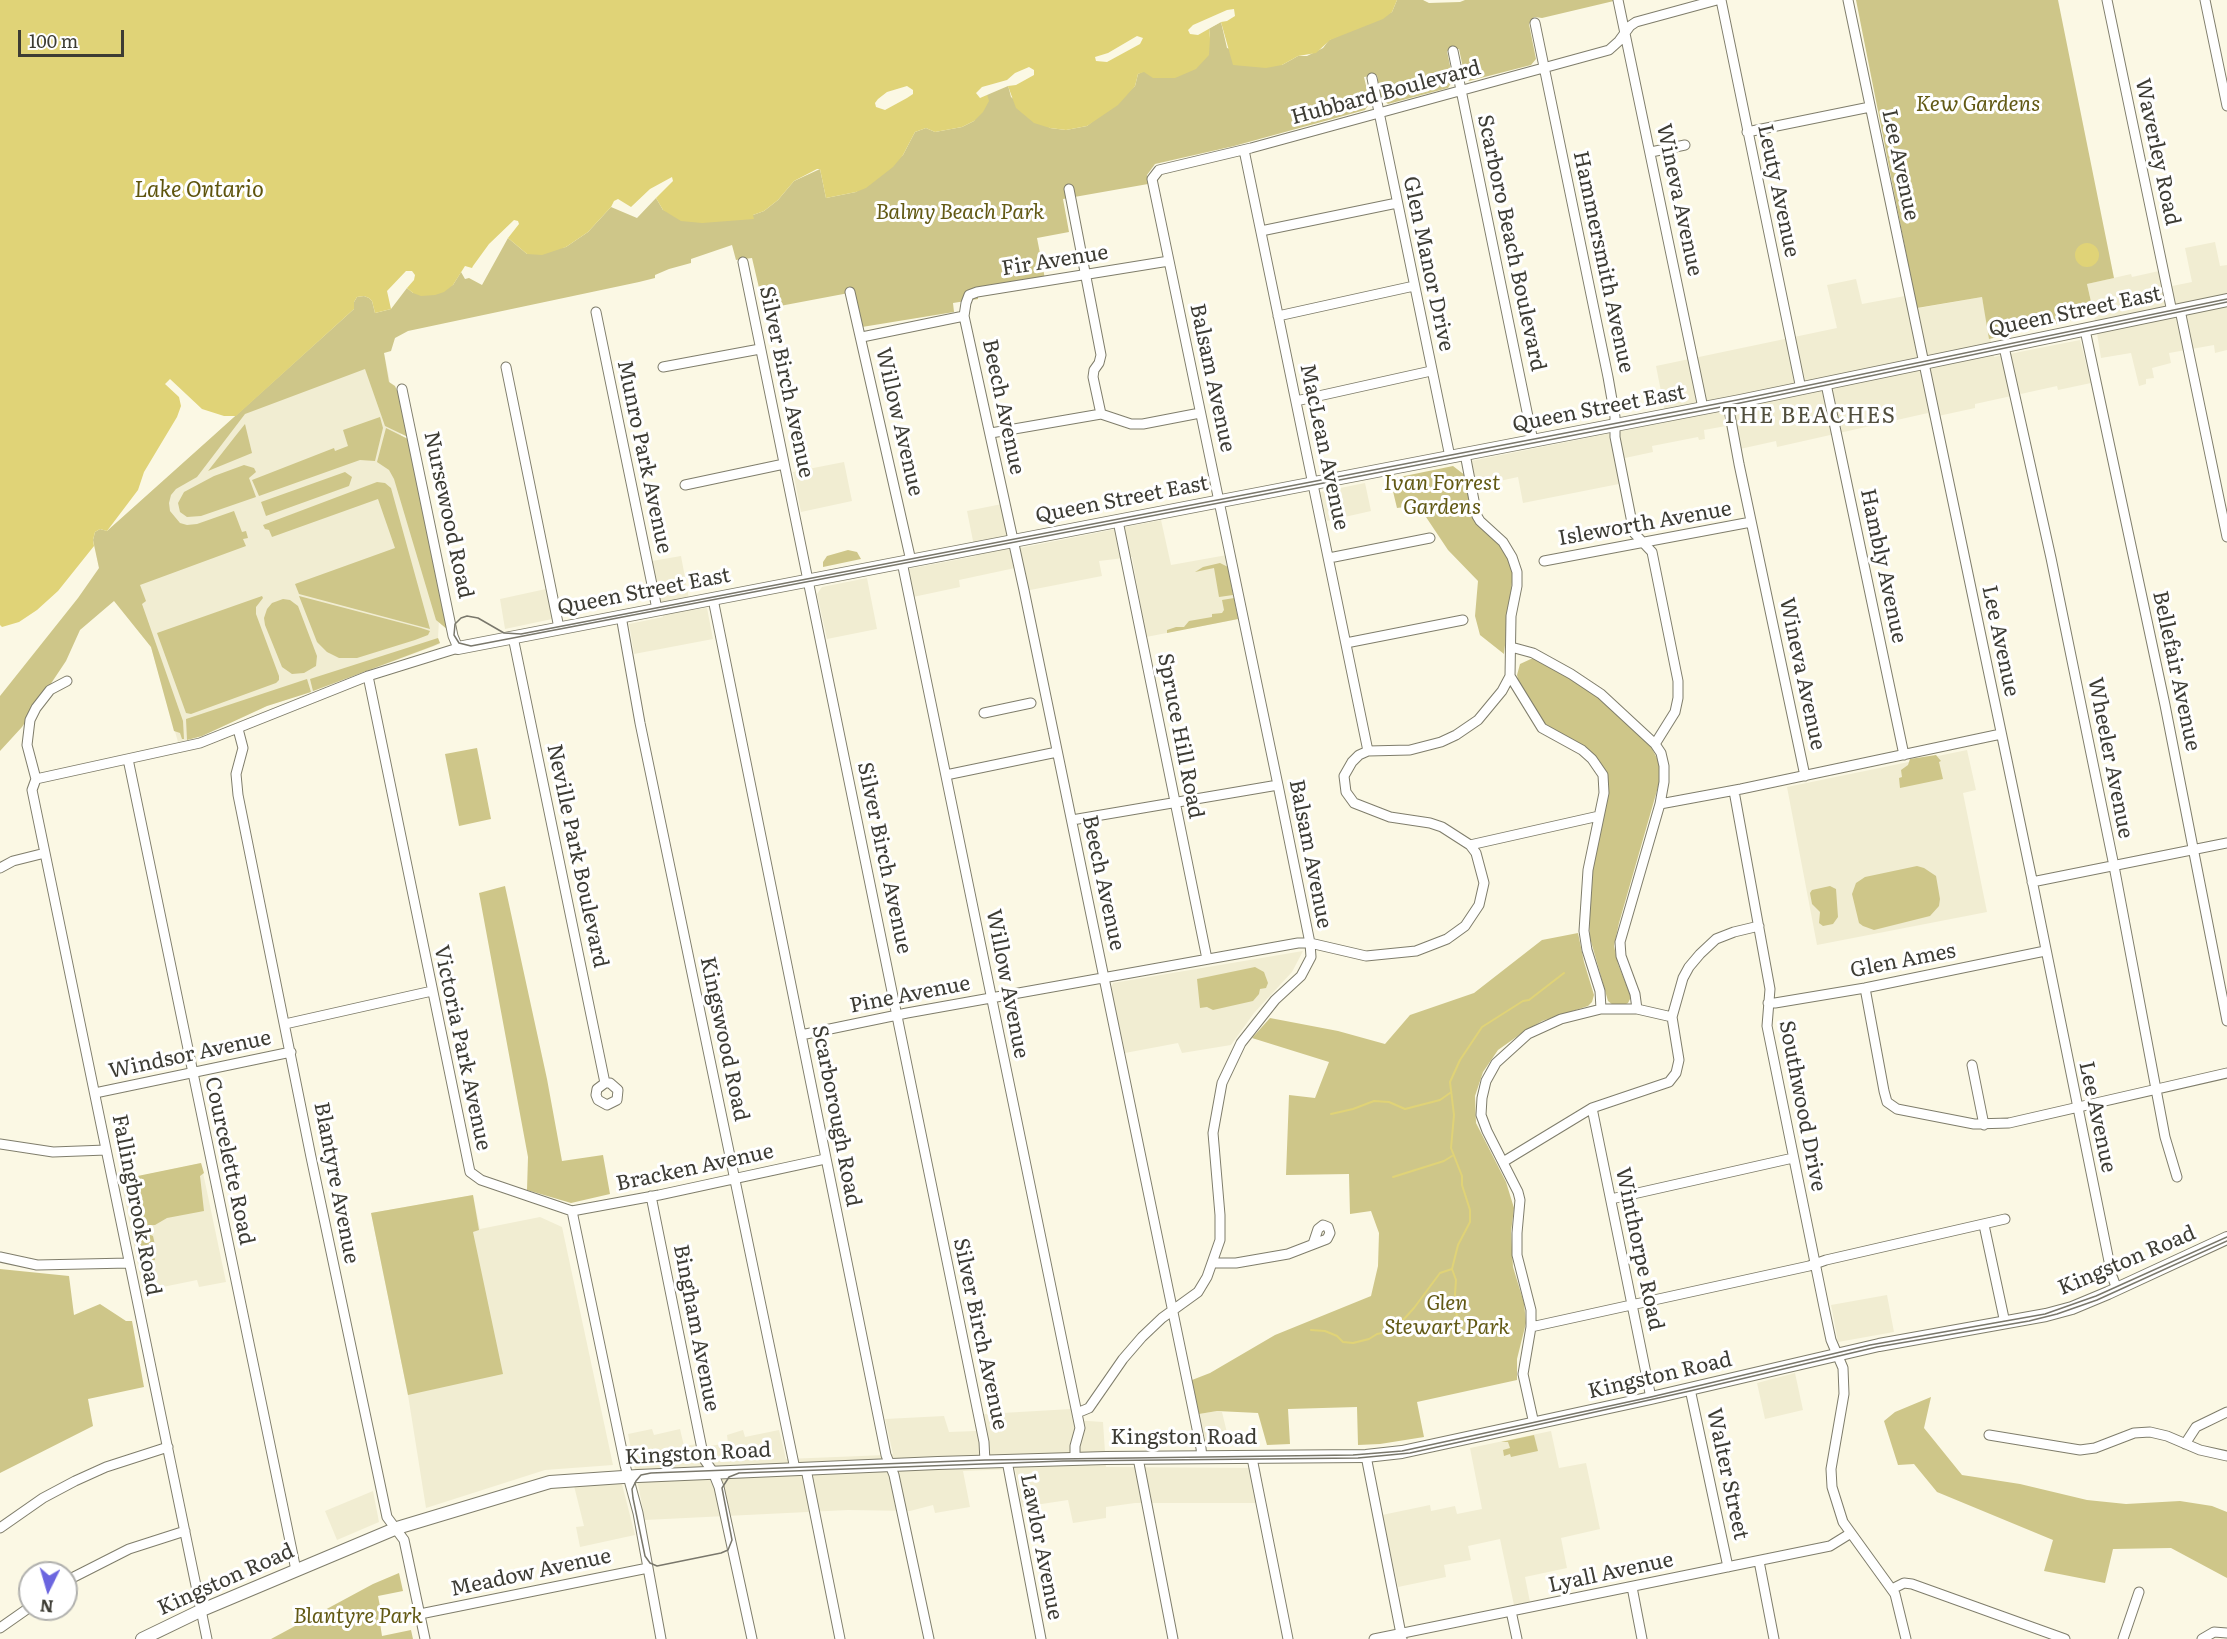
<!DOCTYPE html>
<style>
body{margin:0}
#map{position:relative;width:2227px;height:1639px;overflow:hidden;background:#fbf8e4;font-family:Literata,serif}
canvas{display:block}
.north{position:absolute;left:18px;top:1561px;width:60px;height:60px;box-sizing:border-box;background:#fff;border:2px solid #b1b1ae;border-radius:50%;rotate:185deg;font-size:16px;font-weight:700;line-height:24px;text-align:center;color:#3d3c34}
.north::after{content:'';display:block;margin:auto;width:21px;height:27px;background:#6b65df;clip-path:polygon(50% 0,100% 100%,50% 72%,0 100%)}
.scale{position:absolute;left:18px;top:30px;width:106px;height:27px;box-sizing:border-box;border:3px solid #3d3c34;border-top:0;padding-left:8px;font-size:18px;line-height:21px;white-space:nowrap;color:#3d3c34;-webkit-text-stroke:4px #fff;paint-order:stroke}
</style>
<div id="map">
<canvas width="2227" height="1639"></canvas>
<div class="north">N</div>
<div class="scale">100 m</div>
</div>
<script>
const c = document.querySelector('canvas').getContext('2d');
c.lineJoin = 'round';
function paint(path, color) {
  c.fillStyle = color;
  c.fill(path, 'evenodd');
}
function poly(rows) {
  const path = new Path2D();
  for (const r of rows) {
    if (r.length === 3) {
      path.moveTo(r[0] + r[2], r[1]);
      path.arc(r[0], r[1], r[2], 0, 2 * Math.PI);
      continue;
    }
    path.moveTo(r[0], r[1]);
    for (let i = 2; i < r.length; i += 2) path.lineTo(r[i], r[i + 1]);
  }
  return path;
}
function trace(path, color, width, dash) {
  c.strokeStyle = color;
  c.lineWidth = width;
  c.lineCap = dash ? 'butt' : 'round';
  c.setLineDash(dash || []);
  c.stroke(path);
}
function write(font, color, halo, rows, align = 'center') {
  c.font = font + ' Literata,serif';
  c.lineWidth = 6;
  c.setLineDash([]);
  c.textBaseline = 'middle';
  c.strokeStyle = halo;
  c.fillStyle = color;
  for (const [text, x, y, turn = 0] of rows) {
    c.save();
    c.translate(x, y);
    c.rotate((+turn || 0) * Math.PI / 180);
    c.textAlign = isNaN(turn) ? turn : align;
    if (halo) c.strokeText(text, 0, 0);
    c.fillText(text, 0, 0);
    c.restore();
  }
}
paint(poly([
 [2215,242,2220,266,2227,265,2227,350,2215,353,2214,345,2169,353,2171,363,2152,368,2154,378,2146,379,2146,384,2139,386,2131,353,2101,358,2094,315,2087,284,2131,274,2132,277,2168,269,2172,286,2192,282,2185,248],
 [1856,279,1862,304,1905,296,1908,310,1982,297,1994,357,2080,340,2091,383,2058,390,2057,386,1975,404,1975,408,1929,418,1928,413,1777,447,1776,441,1731,451,1726,426,1704,430,1705,439,1699,440,1698,437,1652,446,1653,452,1625,458,1629,482,1523,503,1518,477,1476,486,1471,461,1667,422,1656,366,1837,328,1827,285],
 [353,304,384,353,439,620,438,638,440,644,311,692,267,706,202,736,178,742,151,647,114,600,99,568,93,540,104,529,107,531,305,354,354,309],
 [844,462,852,501,801,512,793,472],
 [1365,483,1371,511,1327,521,1320,492],
 [1002,504,1010,550,1161,520,1171,565,1227,555,1239,619,1146,637,1132,557,1099,561,1102,576,1020,592,1015,568,959,580,960,587,913,597,908,569,976,556,967,511],
 [681,556,691,610,707,608,713,639,634,654,629,624,663,617,652,561],
 [867,578,877,629,827,639,817,594,822,587],
 [546,589,552,619,505,629,500,599],
 [1967,750,1976,790,1963,793,1987,912,1817,945,1787,787],
 [1303,951,1292,972,1254,1013,1231,1045,1182,1053,1178,1043,1125,1053,1111,988,1113,983],
 [201,1163,226,1282,199,1287,197,1280,143,1291,121,1180],
 [473,1195,480,1229,540,1217,562,1227,613,1465,545,1470,426,1508,408,1395,371,1213],
 [1887,1295,1894,1332,1838,1342,1831,1305],
 [1795,1373,1803,1410,1765,1419,1757,1383],
 [1071,1409,1073,1420,1103,1422,1106,1467,1260,1468,1264,1503,1135,1503,1106,1507,1106,1518,1073,1523,1068,1500,1022,1507,1015,1469,963,1471,970,1507,935,1513,933,1505,910,1511,848,1510,645,1520,628,1434,652,1429,654,1435,680,1429,684,1446,697,1444,698,1448,728,1443,727,1435,743,1430,745,1437,779,1430,786,1459,886,1455,893,1454,885,1419,944,1416,949,1432,976,1431,974,1418,985,1414],
 [1217,1411,1222,1412,1230,1445,1206,1444,1199,1414],
 [1551,1431,1559,1468,1586,1463,1600,1529,1561,1538,1567,1568,1525,1577,1530,1602,1514,1605,1500,1539,1468,1546,1471,1560,1444,1565,1446,1577,1398,1587,1382,1515,1430,1505,1431,1511,1455,1506,1457,1514,1482,1509,1470,1448],
 [622,1484,635,1535,580,1547,576,1527,584,1526,574,1486],
 [373,1491,379,1522,337,1540,325,1511]
]), '#f1edd2');
paint(poly([
 [1397,0,1423,0,1429,3,1460,2,1465,0,1618,0,1542,18,1534,17,1529,24,1536,59,1531,65,1469,81,1465,77,1459,49,1447,51,1453,80,1448,88,1388,104,1381,99,1377,75,1364,77,1370,103,1365,110,1234,146,1155,164,1147,175,1148,184,1063,199,1069,232,1037,238,1045,279,978,295,978,299,953,303,954,312,862,327,854,292,764,309,752,258,736,260,732,245,691,259,691,263,669,269,655,275,655,278,639,282,408,331,395,338,391,351,384,353,389,382,395,386,399,395,408,437,385,426,365,369,245,414,197,477,176,489,171,495,169,503,170,511,180,523,187,525,197,524,234,511,242,532,246,531,248,538,243,539,246,546,140,585,146,601,142,604,183,721,184,739,182,739,180,733,174,731,151,647,114,601,80,630,66,661,22,727,0,751,0,696,78,598,99,568,93,540,95,532,100,529,107,531,213,436,354,309,354,302,357,297,364,296,369,298,372,301,375,313,391,309,407,288,413,293,453,285,461,272,465,279,469,278,482,285,508,238,527,254,566,247,588,232,611,207,637,218,656,198,663,210,753,219,753,215,764,211,778,200,794,181,820,169,826,198,856,192,903,155,915,132,926,128,935,132,962,127,974,121,987,94,1008,85,1011,97,1050,128,1066,130,1087,126,1135,86,1138,74,1210,38,1209,28,1221,22,1227,48,1282,65,1298,56,1307,56,1323,48,1329,40,1392,12],
 [1856,0,2058,0,2114,278,2087,284,2094,315,1989,339,1982,297,1917,308],
 [380,417,383,428,375,461,360,460,259,496,252,480,334,448,335,451,348,446,343,430],
 [245,424,252,453,208,471,237,434],
 [386,428,408,439,448,630,436,620,394,479,389,470,377,462],
 [244,465,254,468,256,472,249,478,256,497,201,516,187,517,180,512,178,503,184,492,214,476],
 [1453,466,1466,476,1474,519,1479,526,1501,546,1507,554,1513,573,1504,654,1480,635,1475,616,1478,581,1448,550,1426,517,1412,506,1397,508,1390,479],
 [345,472,352,477,349,486,266,516,261,502],
 [377,482,385,483,391,488,430,629,299,594,295,584,395,548,378,499,272,537,269,530,265,529,263,525],
 [848,550,857,552,861,559,823,567,823,562,827,556],
 [1220,563,1228,567,1233,595,1219,597,1214,568,1195,572,1203,567],
 [262,596,263,598,256,607,256,614,279,676,279,680,276,683,191,714,186,713,157,633],
 [299,596,421,628,430,631,428,635,415,640,357,658,339,658,327,652,317,642],
 [1234,598,1238,619,1167,633,1167,630,1176,627,1184,627,1189,621,1212,617,1212,614,1222,613,1224,610,1222,600],
 [283,599,290,600,298,606,317,656,316,666,304,673,292,674,282,667,265,625,264,618,267,609,272,603],
 [438,638,440,643,433,646,313,691,310,679],
 [1533,658,1551,666,1589,690,1612,708,1650,745,1659,762,1660,780,1619,923,1614,946,1618,964,1631,997,1628,1003,1624,1005,1613,1005,1608,1001,1590,938,1589,913,1592,869,1605,773,1597,759,1585,747,1543,724,1518,680,1517,675,1520,664],
 [307,679,311,692,267,706,202,736,187,740,186,719],
 [477,748,491,819,459,826,445,754],
 [1936,755,1941,761,1939,762,1943,779,1900,788,1899,778,1902,777,1901,770,1908,765,1910,759],
 [1917,866,1924,868,1936,876,1940,899,1939,906,1930,916,1874,930,1863,926,1859,923,1852,894,1856,883,1865,877],
 [505,886,547,1079,562,1161,603,1155,610,1194,571,1203,527,1190,528,1157,479,893],
 [1830,886,1836,889,1838,917,1833,924,1823,926,1819,923,1820,912,1812,904,1810,893,1812,890],
 [1578,933,1584,962,1594,995,1592,1002,1588,1006,1542,1021,1522,1033,1498,1050,1483,1072,1475,1096,1476,1123,1506,1182,1514,1208,1511,1232,1513,1267,1524,1303,1526,1323,1517,1359,1517,1380,1417,1402,1424,1437,1380,1444,1358,1445,1357,1407,1288,1409,1290,1444,1267,1445,1258,1413,1217,1411,1199,1414,1192,1380,1210,1373,1275,1335,1371,1296,1378,1266,1379,1233,1371,1211,1350,1214,1349,1174,1286,1175,1289,1095,1315,1098,1329,1062,1252,1038,1270,1018,1338,1031,1385,1044,1410,1015,1474,993,1542,940],
 [1255,967,1264,972,1268,983,1266,988,1260,989,1259,994,1253,1001,1213,1010,1207,1007,1200,1008,1197,979],
 [201,1163,204,1173,200,1176,204,1211,167,1218,155,1225,141,1226,133,1193,126,1194,123,1179],
 [473,1195,479,1230,473,1232,503,1374,408,1395,371,1213],
 [148,1234,153,1236,157,1254,154,1255,155,1260,141,1263,136,1236],
 [0,1269,69,1276,74,1315,100,1304,126,1321,132,1321,144,1387,88,1399,93,1426,0,1473],
 [1931,1397,1924,1428,1962,1475,2020,1484,2087,1500,2126,1504,2180,1501,2212,1506,2227,1512,2227,1578,2171,1548,2113,1549,2105,1583,2044,1571,2053,1540,1937,1492,1914,1464,1898,1465,1884,1421,1895,1412],
 [1534,1435,1538,1451,1511,1457,1510,1454,1504,1456,1503,1450,1510,1448,1508,1442,1501,1442],
 [399,1573,403,1591,378,1596,383,1622,380,1623,382,1636,411,1630,413,1639,271,1639,373,1584]
]), '#cec689');
paint(poly([
 [0,0,1397,0,1392,12,1383,19,1330,40,1316,53,1298,56,1282,65,1266,68,1233,65,1221,22,1209,28,1210,38,1209,55,1196,69,1175,78,1153,78,1144,72,1138,74,1135,86,1118,105,1087,126,1066,130,1050,128,1034,123,1016,108,1008,86,987,94,989,101,983,112,974,121,962,127,935,132,926,128,915,132,903,155,893,167,866,188,856,192,826,198,820,169,817,169,794,181,778,200,764,211,753,215,754,219,702,223,681,221,663,210,656,198,673,181,672,177,650,189,631,207,618,199,614,201,611,207,588,232,566,247,542,255,527,254,508,238,519,224,518,221,514,220,489,244,473,266,472,268,465,266,453,285,444,292,435,295,421,296,413,293,407,288,414,280,415,275,412,271,406,271,387,291,391,309,375,313,372,301,369,298,364,296,357,297,354,302,354,309,236,416,224,416,202,409,170,379,165,384,179,397,181,406,177,417,144,472,138,490,107,531,100,529,95,532,93,540,94,546,58,591,37,610,19,622,2,627,0,625],
 [2087,255,12]
]), '#e0d377');
paint(poly([
 [1234,9,1235,16,1227,21,1221,22,1198,35,1190,34,1188,30,1193,25,1227,10],
 [1137,36,1143,38,1140,44,1107,62,1096,61,1095,57,1108,53],
 [1029,67,1034,70,1034,75,1016,85,1008,86,980,98,976,93,982,87,1007,80,1015,73],
 [907,86,913,90,913,94,907,98,885,110,876,107,875,103,878,99,887,92]
]), '#fbf8e4');
trace(poly([
 [1331,1114,1353,1109,1374,1101,1389,1102,1405,1109,1440,1100,1450,1093],
 [1393,1177,1444,1161,1452,1156],
 [1311,1330,1325,1331,1337,1336,1343,1342,1353,1343,1369,1339,1377,1334,1393,1331,1414,1308,1440,1273,1452,1269],
 [1455,1333,1457,1319,1455,1294,1456,1280,1452,1269,1458,1245,1470,1222,1470,1210,1462,1185,1462,1176,1451,1148,1454,1115,1450,1082,1460,1060,1482,1027,1523,1001,1529,1000,1564,973]
]), '#e0d377', 2);
const minor = poly([
 [1618,0,1703,408],
 [1721,0,1801,389],
 [1848,0,2031,875,2112,1276,2117,1289],
 [2107,0,2172,312],
 [2205,0,2227,106],
 [1535,23,1608,377,1615,417,1615,437,1634,533,1652,552,1678,681,1678,698,1675,712,1655,744],
 [1453,51,1533,441],
 [1372,78,1450,457],
 [1747,132,1870,107],
 [1244,150,1368,751],
 [1651,152,1685,145],
 [1069,189,1101,355,1099,363,1094,370,1093,377,1101,414],
 [1261,231,1397,203],
 [1169,261,977,292,969,295,966,303,964,316,1024,590,1201,1448,1202,1458],
 [743,262,984,1442,985,1462],
 [850,292,911,561],
 [2180,310,2227,537],
 [596,312,657,609],
 [1278,316,1414,286],
 [2085,330,2165,705,2227,1021],
 [862,337,964,316],
 [2004,347,2051,558,2114,866,2165,1137,2177,1177],
 [506,367,559,628],
 [663,367,760,349],
 [1826,384,1904,755],
 [1296,401,1431,371],
 [1728,404,1739,464,1805,776],
 [991,433,1101,414,1131,424,1143,424,1200,413],
 [685,485,784,464],
 [1118,521,1207,959],
 [1329,558,1430,538],
 [1544,561,1751,522],
 [902,562,1080,1428,1075,1446,1075,1459],
 [713,599,886,1455,894,1475,929,1639],
 [621,616,640,723,795,1469],
 [513,637,605,1083,597,1089,596,1095,598,1100,607,1105,617,1100,618,1090,610,1083,605,1083],
 [1346,643,1463,620],
 [1511,647,1533,653,1571,674,1601,694,1655,744,1661,753,1664,766,1664,782,1660,804,1620,942,1621,956,1635,994,1637,1009],
 [368,676,470,1172,481,1180,572,1211,659,1195,825,1159],
 [1510,676,1542,728,1582,750,1592,759,1603,775,1604,793,1588,870,1584,931,1587,950,1600,991,1601,1009],
 [984,713,1031,703],
 [238,729,243,748,236,774,238,795,311,1157,387,1517,404,1540,425,1639],
 [128,759,296,1570],
 [946,775,1057,752],
 [36,779,32,790,45,853,207,1639],
 [36,779,200,743,368,676,458,648,453,636,402,389],
 [36,779,27,745,30,720,36,708,50,690,67,681],
 [1734,791,1770,989,1767,1026,1824,1307,1831,1340,1843,1368,1844,1394,1831,1469,1832,1487,1843,1522,1895,1594,1906,1639],
 [1660,804,1741,789,2001,734],
 [1072,820,1278,785],
 [1470,845,1599,816],
 [0,868,13,861,45,853],
 [2032,882,2227,843],
 [1865,988,1884,1091,1887,1102,1897,1109,1974,1124,2009,1123,2227,1073],
 [1768,1003,1775,1003,1865,988,2045,951],
 [285,1024,432,991],
 [801,1035,907,1013,1298,943,1310,943,1366,956,1416,951,1447,939,1465,926,1479,905,1484,883,1476,853,1470,845,1442,827,1430,823,1390,817,1354,803,1346,792,1344,776,1352,762,1359,755,1368,751,1410,750,1441,742,1456,735,1478,720,1502,691,1510,676,1511,616,1517,586,1517,572,1512,557,1503,542,1480,521,1477,516,1465,454],
 [1972,1065,1984,1125],
 [95,1093,291,1052],
 [1592,1108,1651,1398],
 [0,1144,53,1152,106,1150],
 [1503,1162,1592,1108,1669,1082,1676,1073,1679,1060,1672,1017,1683,978,1689,967,1700,954,1716,939,1734,932,1759,926],
 [651,1196,704,1459,713,1472,719,1487,752,1639],
 [1611,1199,1793,1158],
 [572,1211,625,1465,638,1513,661,1639],
 [1984,1225,2005,1323],
 [0,1257,37,1265,129,1263],
 [1213,1263,1236,1263,1288,1254,1327,1239,1330,1233,1328,1227,1323,1225,1318,1229,1313,1244],
 [1531,1327,1809,1266,1826,1260,2005,1219],
 [1690,1389,1728,1567],
 [1077,1413,1089,1408,1123,1359,1142,1337,1162,1318,1198,1292,1207,1277,1220,1240,1220,1215,1213,1133,1222,1083,1241,1043,1275,1000,1301,976,1311,957,1310,943,1278,785,1152,179,1159,170,1251,148,1609,50,1619,41,1630,26,1636,22,1717,0],
 [1534,1424,1523,1374,1531,1327,1531,1310,1517,1255,1517,1233,1520,1200,1518,1192,1487,1131,1481,1115,1482,1098,1486,1081,1496,1063,1528,1034,1561,1019,1601,1009,1637,1009,1672,1017],
 [1989,1435,2080,1450,2095,1448,2134,1433,2150,1432,2167,1436,2200,1450,2227,1456],
 [2185,1444,2196,1427,2227,1412],
 [1366,1456,1402,1639],
 [1138,1458,1173,1639],
 [1252,1458,1288,1639],
 [1007,1461,1041,1639],
 [806,1469,840,1639],
 [0,1528,43,1498,75,1481,106,1467,168,1447],
 [1759,1561,1774,1639],
 [66,1581,129,1549,185,1531],
 [1632,1587,1642,1639],
 [1892,1589,1904,1583,1912,1584,2065,1639],
 [1511,1611,1517,1639],
 [420,1614,648,1568],
 [0,1628,30,1607],
 [1374,1639,1830,1546,1851,1533],
 [2123,1639,2139,1592],
 [2202,1639,2214,1632,2227,1633]
]);
const major = poly([
 [458,648,1740,401,2227,300],
 [142,1639,202,1610,397,1528,550,1482,638,1476,938,1463,1106,1458,1366,1456,1402,1452,1651,1398,1879,1345,2046,1315,2072,1308,2108,1293,2227,1238]
]);
trace(minor, '#7f7d6b', 11);
trace(major, '#7f7d6b', 14);
trace(minor, '#fff', 9);
trace(major, '#fff', 12);
trace(poly([
 [2227,299,1737,400,521,634,504,633,478,618,467,616,461,618,455,624,454,635,459,643,471,646,1716,408,2227,302],
 [2227,1237,2096,1296,2045,1314,1870,1345,1651,1397,1402,1451,1353,1455,985,1460,651,1473,641,1475,636,1481,632,1489,633,1498,645,1556,650,1563,657,1566,721,1553,728,1550,732,1540,722,1488,729,1477,739,1473,1063,1461,1358,1458,1410,1453,1690,1391,1877,1347,2029,1321,2057,1314,2097,1300,2227,1241]
]), '#79776b', 1.5);
write('21px', '#3d3c34', '#fff', [
 ["Hubbard Boulevard",1386,93,-15],
 ["Waverley Road",2157,152,78],
 ["Lee Avenue",1900,165,78],
 ["Leuty Avenue",1778,191,78],
 ["Wineva Avenue",1679,200,78],
 ["Scarboro Beach Boulevard",1511,243,78],
 ["Fir Avenue",1055,261,-9],
 ["Hammersmith Avenue",1603,262,78],
 ["Glen Manor Drive",1428,264,78],
 ["Queen Street East",2075,312,-12],
 ["Balsam Avenue",1212,378,78],
 ["Silver Birch Avenue",786,382,78],
 ["Beech Avenue",1003,407,78],
 ["Queen Street East",1599,409,-11],
 ["Willow Avenue",899,422,77],
 ["MacLean Avenue",1324,447,78],
 ["Munro Park Avenue",644,457,78],
 ["Queen Street East",1122,500,-11],
 ["Nursewood Road",448,515,78],
 ["Isleworth Avenue",1645,524,-10],
 ["Hambly Avenue",1883,566,78],
 ["Queen Street East",644,592,-11],
 ["Lee Avenue",2000,641,78],
 ["Bellefair Avenue",2176,671,78],
 ["Wineva Avenue",1802,674,78],
 ["Spruce Hill Road",1180,736,79],
 ["Wheeler Avenue",2110,758,79],
 ["Balsam Avenue",1310,854,79],
 ["Neville Park Boulevard",577,856,78],
 ["Silver Birch Avenue",884,858,78],
 ["Beech Avenue",1103,883,78],
 ["Glen Ames",1903,961,-11],
 ["Willow Avenue",1007,984,79],
 ["Pine Avenue",910,995,-11],
 ["Kingswood Road",724,1039,78],
 ["Victoria Park Avenue",462,1048,78],
 ["Windsor Avenue",190,1055,-12],
 ["Southwood Drive",1802,1106,79],
 ["Scarborough Road",836,1116,79],
 ["Lee Avenue",2097,1117,78],
 ["Courcelette Road",229,1161,78],
 ["Bracken Avenue",695,1168,-12],
 ["Blantyre Avenue",336,1183,79],
 ["Fallingbrook Road",136,1205,79],
 ["Winthorpe Road",1639,1249,78],
 ["Kingston Road",2127,1261,-23],
 ["Bingham Avenue",696,1328,79],
 ["Silver Birch Avenue",980,1334,78],
 ["Kingston Road",1660,1376,-13],
 ["Kingston Road",1184,1438],
 ["Kingston Road",698,1454,-3],
 ["Walter Street",1727,1474,78],
 ["Lawlor Avenue",1041,1547,79],
 ["Meadow Avenue",531,1573,-12],
 ["Lyall Avenue",1611,1573,-12],
 ["Kingston Road",226,1580,-24]
]);
write('italic 21px', '#625914', '#fff', [
 ["Kew Gardens",1978,105],
 ["Balmy Beach Park",960,213],
 ["Ivan Forrest",1442,484],
 ["Gardens",1442,508],
 ["Glen",1447,1304],
 ["Stewart Park",1447,1328],
 ["Blantyre Park",358,1617]
]);
write('italic 22px', '#5e540d', '#fff', [
 ["Lake Ontario",199,191]
]);
c.letterSpacing = '1.5px';
write('22px', '#514e3d', '#fff', [
 ["THE BEACHES",1809,417]
]);
c.letterSpacing = '0px';
</script>
